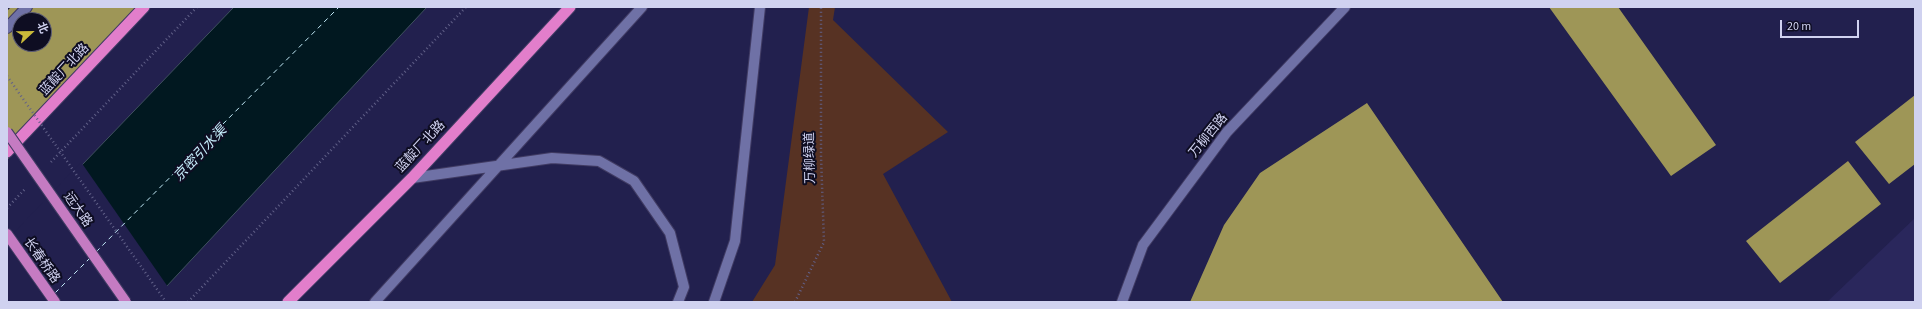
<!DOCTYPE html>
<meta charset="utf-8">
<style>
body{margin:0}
#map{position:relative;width:1922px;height:309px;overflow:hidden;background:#22204e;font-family:"Source Sans 3","Noto Sans SC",sans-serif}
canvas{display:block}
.frame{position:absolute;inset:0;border:8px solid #d0d2f0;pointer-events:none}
.north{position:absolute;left:12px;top:12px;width:40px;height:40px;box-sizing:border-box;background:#0e0d22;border:1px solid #5c5c74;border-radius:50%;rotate:68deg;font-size:11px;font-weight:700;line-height:16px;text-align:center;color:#d0d2f0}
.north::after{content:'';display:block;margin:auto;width:14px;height:18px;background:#caba3a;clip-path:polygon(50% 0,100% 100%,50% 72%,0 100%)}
.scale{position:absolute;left:1780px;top:20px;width:79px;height:18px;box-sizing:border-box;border:2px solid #d0d2f0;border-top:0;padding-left:5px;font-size:12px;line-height:14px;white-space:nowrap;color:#d0d2f0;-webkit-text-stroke:3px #0e0d22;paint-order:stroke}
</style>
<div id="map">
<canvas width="1922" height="309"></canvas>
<div class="frame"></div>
<div class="north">北</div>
<div class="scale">20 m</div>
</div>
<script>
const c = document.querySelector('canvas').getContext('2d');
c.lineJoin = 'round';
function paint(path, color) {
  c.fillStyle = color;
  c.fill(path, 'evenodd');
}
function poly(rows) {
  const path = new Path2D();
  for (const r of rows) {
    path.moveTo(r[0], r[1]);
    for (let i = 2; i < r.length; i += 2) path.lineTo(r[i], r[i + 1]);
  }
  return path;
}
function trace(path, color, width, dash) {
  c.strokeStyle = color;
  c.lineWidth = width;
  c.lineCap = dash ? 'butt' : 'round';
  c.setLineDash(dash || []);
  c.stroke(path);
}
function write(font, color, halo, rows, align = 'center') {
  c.font = font + ' "Source Sans 3","Noto Sans SC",sans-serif';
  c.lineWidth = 4;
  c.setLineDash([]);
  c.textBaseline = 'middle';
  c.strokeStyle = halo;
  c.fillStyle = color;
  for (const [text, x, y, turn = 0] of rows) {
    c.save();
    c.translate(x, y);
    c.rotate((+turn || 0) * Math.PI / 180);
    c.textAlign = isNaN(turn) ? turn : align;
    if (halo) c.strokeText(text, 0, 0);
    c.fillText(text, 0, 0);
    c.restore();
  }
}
paint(poly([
 [1915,218,1915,302,1827,302]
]), '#2a275c');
paint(poly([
 [809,7,835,7,833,20,948,132,883,174,952,302,752,302,775,265]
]), '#573223');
const water = poly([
 [234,7,427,7,152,302,7,302,7,243,234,7]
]);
paint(water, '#011820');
trace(water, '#3f505e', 1);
paint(poly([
 [81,162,168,287,154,302,7,302,7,240]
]), '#22204e');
trace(poly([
 [96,252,339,7],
 [55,293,90,258]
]), '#c4ecfa', 1, [5, 4]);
paint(poly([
 [11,7,150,7,7,160,7,11],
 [20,20,44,20,44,44,20,44],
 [1549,7,1618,7,1716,145,1671,176],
 [1915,95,1915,164,1889,184,1855,142],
 [1367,103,1503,302,1190,302,1224,225,1260,173],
 [1848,161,1881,204,1780,283,1746,241]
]), '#9e9657');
const minor = poly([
 [1122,302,1143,245,1227,132,1345,7]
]);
const tertiary = poly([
 [7,28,27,7],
 [412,178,552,158,599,161,634,181,670,233,684,287,678,302],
 [375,302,642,7],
 [714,302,735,241,760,7]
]);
const primary = poly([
 [7,234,55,302]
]);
const trunk = poly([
 [7,152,144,7],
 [288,302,412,178,570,7]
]);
trace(minor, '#403b63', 12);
trace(tertiary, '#403b63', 12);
trace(primary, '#403b63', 12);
trace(trunk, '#403b63', 13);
trace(poly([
 [51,162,197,7],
 [7,208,25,189],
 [188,302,466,7],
 [795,302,824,242,821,156,821,7]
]), '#626189', 2.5, [1, 3]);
trace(minor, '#6f71a6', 10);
trace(tertiary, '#6f71a6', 10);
trace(primary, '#c57bc2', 10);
trace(trunk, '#e27ecb', 11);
const primaryBridge = poly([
 [7,132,126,302]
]);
trace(primaryBridge, '#403b63', 12, []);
trace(poly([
 [7,76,166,302]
]), '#626189', 2.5, [1, 3]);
trace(primaryBridge, '#c57bc2', 10);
write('13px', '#d0d2f0', '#0e0d22', [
 ["蓝靛厂北路",65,70,-47],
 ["万柳西路",1209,136,-51],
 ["蓝靛厂北路",421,147,-47],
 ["万柳绿道",811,158,-91],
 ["远大路",77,210,55],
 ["长春桥路",41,261,55]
]);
write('italic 14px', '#c4ecfa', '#0e0d22', [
 ["京密引水渠",201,154,-47]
]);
</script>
